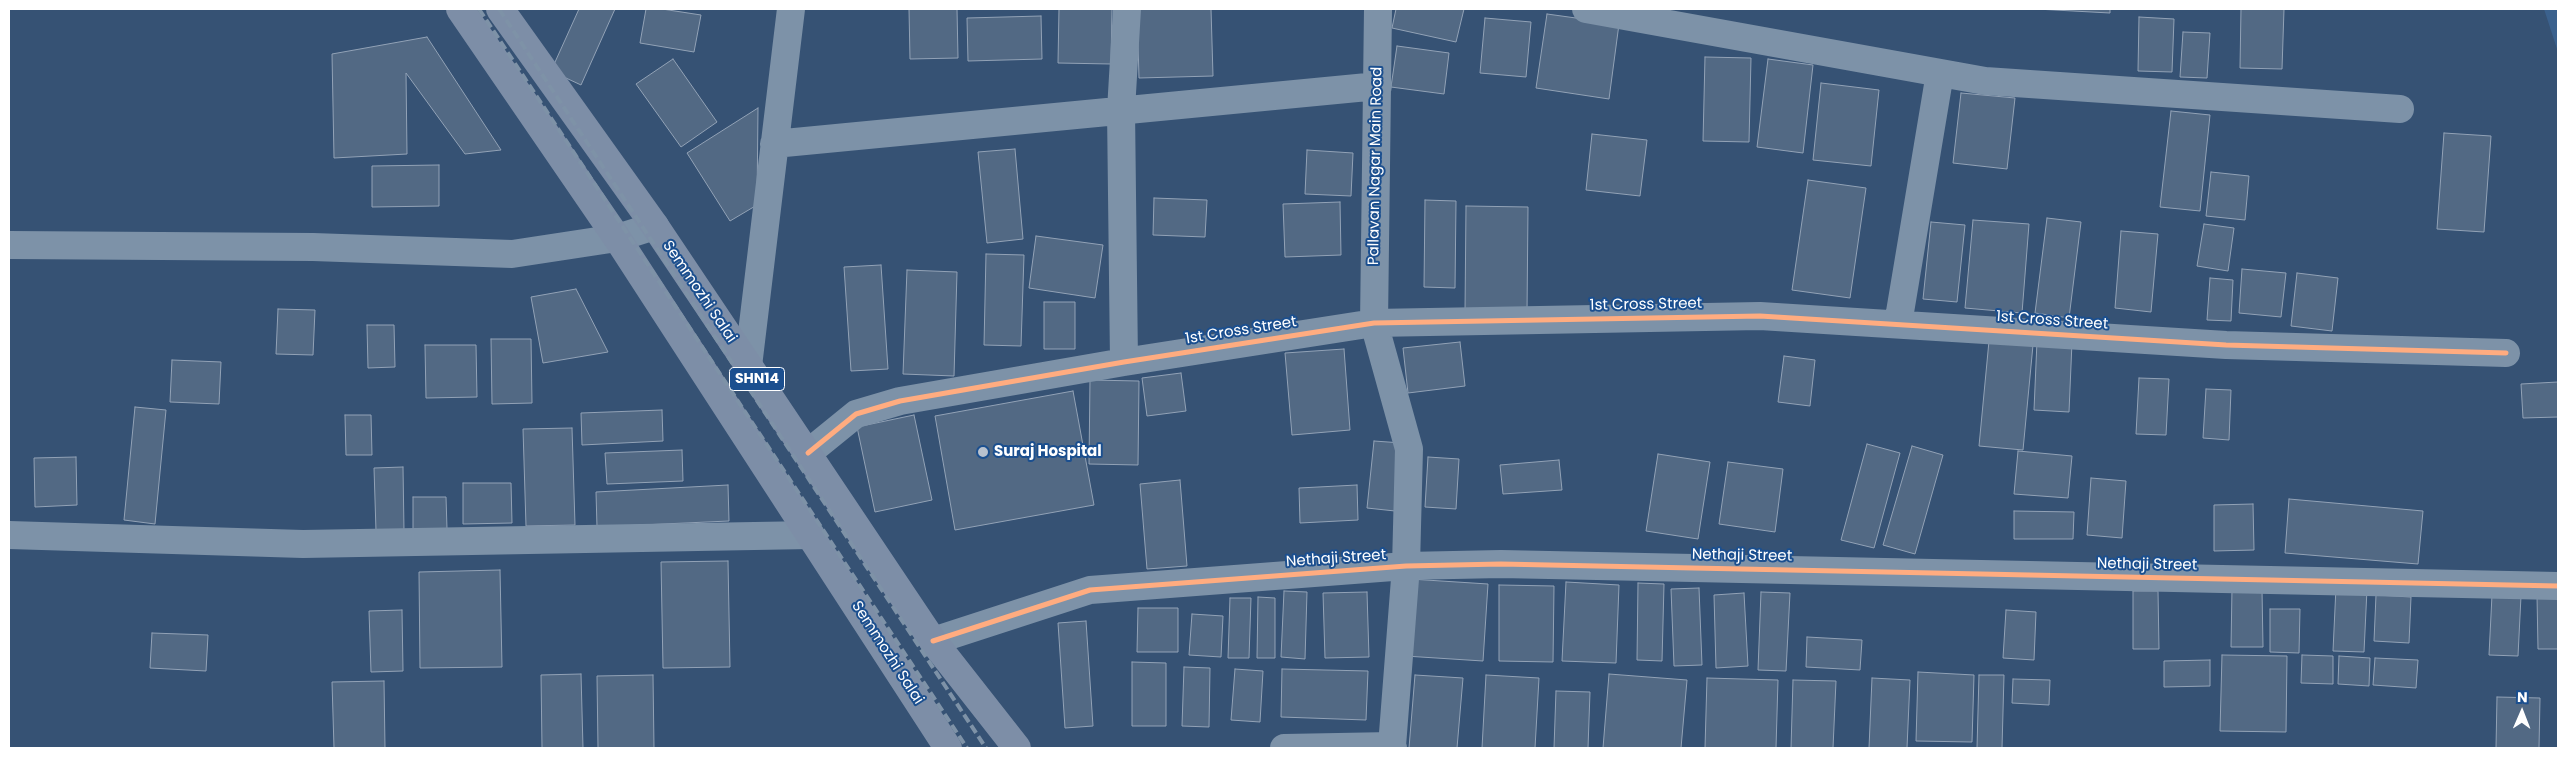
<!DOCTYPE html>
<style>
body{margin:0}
#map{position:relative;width:2567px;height:757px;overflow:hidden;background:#365274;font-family:Poppins,sans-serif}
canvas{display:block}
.frame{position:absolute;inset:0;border:10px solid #fff;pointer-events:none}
.north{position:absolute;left:2497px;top:687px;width:50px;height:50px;-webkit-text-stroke:4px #1b4f8f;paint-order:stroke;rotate:1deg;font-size:14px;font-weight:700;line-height:20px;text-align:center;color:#fff}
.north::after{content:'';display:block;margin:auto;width:18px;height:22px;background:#fff;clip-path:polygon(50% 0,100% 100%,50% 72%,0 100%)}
</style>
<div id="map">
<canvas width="2567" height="757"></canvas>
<div class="frame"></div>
<div class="north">N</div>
</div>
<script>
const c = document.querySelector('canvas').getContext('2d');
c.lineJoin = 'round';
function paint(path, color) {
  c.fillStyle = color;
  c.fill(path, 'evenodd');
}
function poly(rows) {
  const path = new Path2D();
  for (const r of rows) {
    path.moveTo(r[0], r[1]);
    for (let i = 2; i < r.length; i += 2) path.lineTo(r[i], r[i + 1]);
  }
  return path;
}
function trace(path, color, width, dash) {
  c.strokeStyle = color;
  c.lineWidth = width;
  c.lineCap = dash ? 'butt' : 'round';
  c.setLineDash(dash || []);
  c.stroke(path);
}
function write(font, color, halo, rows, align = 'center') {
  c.font = font + ' Poppins,sans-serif';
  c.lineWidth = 4;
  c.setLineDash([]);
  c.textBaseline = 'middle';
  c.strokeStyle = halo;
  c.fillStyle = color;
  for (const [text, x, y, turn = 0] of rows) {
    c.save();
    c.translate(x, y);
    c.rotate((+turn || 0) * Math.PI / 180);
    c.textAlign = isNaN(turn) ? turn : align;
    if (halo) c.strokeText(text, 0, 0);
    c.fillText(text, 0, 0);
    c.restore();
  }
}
paint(poly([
 [2544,9,2558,9,2558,52]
]), '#3b618d');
const building = poly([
 [579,9,615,9,581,85,551,71,579,9],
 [646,9,662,9,701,15,694,52,640,43,646,9],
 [909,9,957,9,958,58,910,59,909,9],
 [1059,9,1112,9,1111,64,1058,63,1059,9],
 [1137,9,1211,9,1213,76,1139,78,1137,9],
 [1396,9,1464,9,1456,42,1392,28,1396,9],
 [2036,9,2110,9,2110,13,2036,9],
 [2241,9,2284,9,2282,69,2240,68,2241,9],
 [1547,14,1619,24,1609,99,1536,88,1547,14],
 [1041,16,1042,59,968,61,967,18,1041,16],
 [2139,17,2174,19,2172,72,2138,71,2139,17],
 [1485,18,1531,22,1526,77,1480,73,1485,18],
 [2183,32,2210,33,2207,78,2180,77,2183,32],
 [427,37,501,150,465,154,406,73,407,154,334,158,332,54,427,37],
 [1397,46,1449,53,1444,94,1391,87,1397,46],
 [1705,57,1751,58,1749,142,1703,141,1705,57],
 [673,59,717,122,681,147,636,84,673,59],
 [1768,59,1813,65,1803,153,1757,147,1768,59],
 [1821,83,1879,90,1871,166,1813,160,1821,83],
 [1961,93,2015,98,2007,169,1953,163,1961,93],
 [758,108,757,205,730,221,687,153,758,108],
 [2171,111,2210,115,2200,211,2160,207,2171,111],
 [2444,133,2491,136,2484,232,2437,229,2444,133],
 [1592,134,1647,140,1640,196,1586,190,1592,134],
 [1015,149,1023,239,987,243,978,152,1015,149],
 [1307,150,1353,153,1351,196,1305,194,1307,150],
 [439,165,439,206,372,207,372,166,439,165],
 [2211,172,2249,176,2245,220,2206,216,2211,172],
 [1808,180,1866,188,1850,298,1792,290,1808,180],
 [1154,198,1207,200,1205,237,1153,235,1154,198],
 [1425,200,1456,201,1455,288,1424,287,1425,200],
 [1340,202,1341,255,1285,257,1283,204,1340,202],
 [1466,206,1528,207,1527,313,1465,312,1466,206],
 [2047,218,2081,222,2069,318,2035,313,2047,218],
 [1973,220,2029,224,2022,313,1965,308,1973,220],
 [1931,222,1965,225,1957,302,1923,299,1931,222],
 [2204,224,2234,228,2228,271,2197,266,2204,224],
 [2121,231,2158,234,2151,312,2115,308,2121,231],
 [1036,236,1103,245,1095,298,1029,288,1036,236],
 [986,254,1024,255,1021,346,984,345,986,254],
 [881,265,888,369,851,371,844,267,881,265],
 [2242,269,2286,273,2281,317,2239,313,2242,269],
 [907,270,957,272,954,376,903,374,907,270],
 [2297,273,2338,278,2332,331,2291,326,2297,273],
 [2210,278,2233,280,2231,321,2207,320,2210,278],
 [576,289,608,352,543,363,531,297,576,289],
 [1044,302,1075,302,1075,349,1044,349,1044,302],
 [278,309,315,310,313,355,276,354,278,309],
 [367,325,394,325,395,367,368,368,367,325],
 [491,339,531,339,532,403,492,404,491,339],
 [1989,341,2033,345,2023,450,1979,446,1989,341],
 [2037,341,2072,342,2069,412,2034,410,2037,341],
 [1460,342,1465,386,1408,393,1403,348,1460,342],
 [425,345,476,345,477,397,426,398,425,345],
 [1344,349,1350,430,1292,435,1285,353,1344,349],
 [1784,356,1815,360,1810,406,1778,402,1784,356],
 [172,360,221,362,219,404,170,402,172,360],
 [1181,373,1186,411,1147,416,1142,378,1181,373],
 [2139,378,2169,379,2166,435,2136,434,2139,378],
 [1090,380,1139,381,1138,465,1089,464,1090,380],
 [2558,382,2558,417,2523,418,2521,384,2558,382],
 [2206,389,2231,390,2229,440,2203,438,2206,389],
 [1073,391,1094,505,955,530,935,416,1073,391],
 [135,407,166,410,155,524,124,520,135,407],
 [662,410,663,441,582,445,581,413,662,410],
 [345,415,371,415,372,455,346,455,345,415],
 [914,415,932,500,875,512,857,427,914,415],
 [572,428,575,525,526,526,523,429,572,428],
 [1374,441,1402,443,1395,511,1367,508,1374,441],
 [1867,444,1900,453,1874,548,1841,540,1867,444],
 [1912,446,1943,455,1915,554,1883,545,1912,446],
 [682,450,683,481,607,484,605,453,682,450],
 [2018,451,2072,456,2068,498,2014,494,2018,451],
 [1658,454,1710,462,1698,539,1646,531,1658,454],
 [76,457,77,505,35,507,34,458,76,457],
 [1428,457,1459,459,1456,509,1425,507,1428,457],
 [1559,460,1562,490,1503,494,1500,465,1559,460],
 [1728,462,1783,469,1775,532,1719,524,1728,462],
 [403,467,404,531,376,531,374,468,403,467],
 [2091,478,2126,481,2122,538,2087,535,2091,478],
 [1180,480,1187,566,1147,569,1140,484,1180,480],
 [463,483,511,483,512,523,463,524,463,483],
 [728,485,729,521,597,527,596,492,728,485],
 [1357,485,1358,520,1300,523,1299,488,1357,485],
 [413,497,446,497,447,529,413,529,413,497],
 [2289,499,2423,511,2418,564,2285,553,2289,499],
 [2253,504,2254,550,2214,551,2214,505,2253,504],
 [2014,511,2074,512,2073,539,2014,539,2014,511],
 [728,561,730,667,663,668,661,562,728,561],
 [500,570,502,667,420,668,419,572,500,570],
 [1410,579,1488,584,1483,661,1405,656,1410,579],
 [1566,582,1619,585,1616,663,1562,661,1566,582],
 [1638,583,1664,584,1662,661,1637,660,1638,583],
 [1499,585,1554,586,1553,662,1499,661,1499,585],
 [2336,587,2367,589,2364,652,2333,651,2336,587],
 [1699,588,1702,665,1674,666,1671,589,1699,588],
 [2232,589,2262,590,2263,647,2231,647,2232,589],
 [1284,591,1307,592,1305,659,1281,657,1284,591],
 [2133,591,2158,591,2159,649,2133,649,2133,591],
 [1367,592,1369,657,1325,658,1323,593,1367,592],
 [1761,592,1790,593,1786,671,1758,670,1761,592],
 [1744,593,1748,666,1716,668,1714,595,1744,593],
 [2376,595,2411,597,2409,643,2374,641,2376,595],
 [2492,595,2521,596,2518,656,2489,655,2492,595],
 [2537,595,2558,595,2558,649,2538,649,2537,595],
 [1258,597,1275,598,1275,658,1257,658,1258,597],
 [1230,598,1251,598,1249,658,1228,658,1230,598],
 [1138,608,1178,608,1178,652,1137,652,1138,608],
 [2270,609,2300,609,2299,653,2270,652,2270,609],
 [402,610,403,671,371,672,369,611,402,610],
 [2006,610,2036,612,2034,660,2003,658,2006,610],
 [1192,614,1223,616,1221,657,1189,655,1192,614],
 [1086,621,1093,726,1065,728,1058,623,1086,621],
 [152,633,208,635,206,671,150,668,152,633],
 [1807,637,1862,640,1860,670,1806,667,1807,637],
 [2222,655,2287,656,2286,732,2220,731,2222,655],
 [2302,655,2333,656,2333,684,2301,683,2302,655],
 [2339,656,2370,658,2369,686,2338,684,2339,656],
 [2375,658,2418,660,2416,688,2373,685,2375,658],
 [2210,660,2210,686,2164,687,2164,661,2210,660],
 [1132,662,1166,663,1166,726,1132,726,1132,662],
 [1184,667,1210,668,1209,727,1182,726,1184,667],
 [1235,669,1263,671,1260,722,1231,720,1235,669],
 [1282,669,1368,671,1366,720,1281,717,1282,669],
 [1918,672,1974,675,1972,742,1916,741,1918,672],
 [581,674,583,748,542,748,541,675,581,674],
 [1609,674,1687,680,1681,748,1603,748,1609,674],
 [653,675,654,748,598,748,597,676,653,675],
 [1415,675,1463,678,1457,748,1409,748,1415,675],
 [1486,675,1539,678,1535,748,1482,748,1486,675],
 [1979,675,2004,675,2002,748,1977,748,1979,675],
 [1707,678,1778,680,1776,748,1705,748,1707,678],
 [1872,678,1910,680,1907,748,1869,748,1872,678],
 [2013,679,2050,680,2049,705,2012,703,2013,679],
 [1793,680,1836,681,1833,748,1791,748,1793,680],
 [384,681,385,748,334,748,332,682,384,681],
 [1556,691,1590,692,1588,748,1554,748,1556,691],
 [2497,697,2540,698,2539,748,2496,748,2497,697]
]);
paint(building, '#526984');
trace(building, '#92a2b6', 1);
trace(poly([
 [1378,9,1374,323,1409,449,1406,566,1392,746],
 [1586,9,1985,81,2400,109],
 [774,144,1378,86],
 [9,245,313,247,512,254,617,238,655,226],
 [1898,324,1940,73],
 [1124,362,1121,110,1127,9],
 [748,366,791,9],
 [808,453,856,414,900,401,1124,362,1374,323,1760,316,2226,345,2506,353],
 [9,535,303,544,811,535],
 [933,641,1090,590,1406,566,1501,564,2558,586],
 [1284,748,1392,746,1393,748]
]), '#7d92a8', 28);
trace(poly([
 [460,9,617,238,948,748],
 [500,9,655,226,933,641,1017,748]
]), '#7d8ea7', 28);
trace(poly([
 [479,9,967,748],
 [499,9,986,748]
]), '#7e92a7', 4, [9, 4]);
trace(poly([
 [808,453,856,414,900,401,1124,362,1374,323,1760,316,2226,345,2506,353],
 [933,641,1090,590,1406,566,1501,564,2558,586]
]), '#ffac80', 5);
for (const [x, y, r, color] of [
 [983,452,6,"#b9c2ce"]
]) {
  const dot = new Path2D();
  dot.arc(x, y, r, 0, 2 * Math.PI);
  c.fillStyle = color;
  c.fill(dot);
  trace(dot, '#1b4f8f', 2);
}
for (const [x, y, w] of [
 [757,379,55]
]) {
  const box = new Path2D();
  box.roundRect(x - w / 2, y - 11.5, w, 23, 4);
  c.fillStyle = '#1b4f8f';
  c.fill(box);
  trace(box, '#fff', 1);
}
write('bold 14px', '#fff', null, [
 ["SHN14",757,379]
]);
write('15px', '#fff', '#1b4f8f', [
 ["Pallavan Nagar Main Road",1376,166,-89],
 ["Semmozhi Salai",699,292,56],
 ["1st Cross Street",1646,305,-1],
 ["1st Cross Street",2052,321,4],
 ["1st Cross Street",1241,331,-9],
 ["Nethaji Street",1742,556,1],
 ["Nethaji Street",1336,559,-4],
 ["Nethaji Street",2147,565,1],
 ["Semmozhi Salai",887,653,57]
]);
write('bold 15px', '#fff', '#1b4f8f', [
 ["Suraj Hospital",994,452]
], 'left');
</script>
